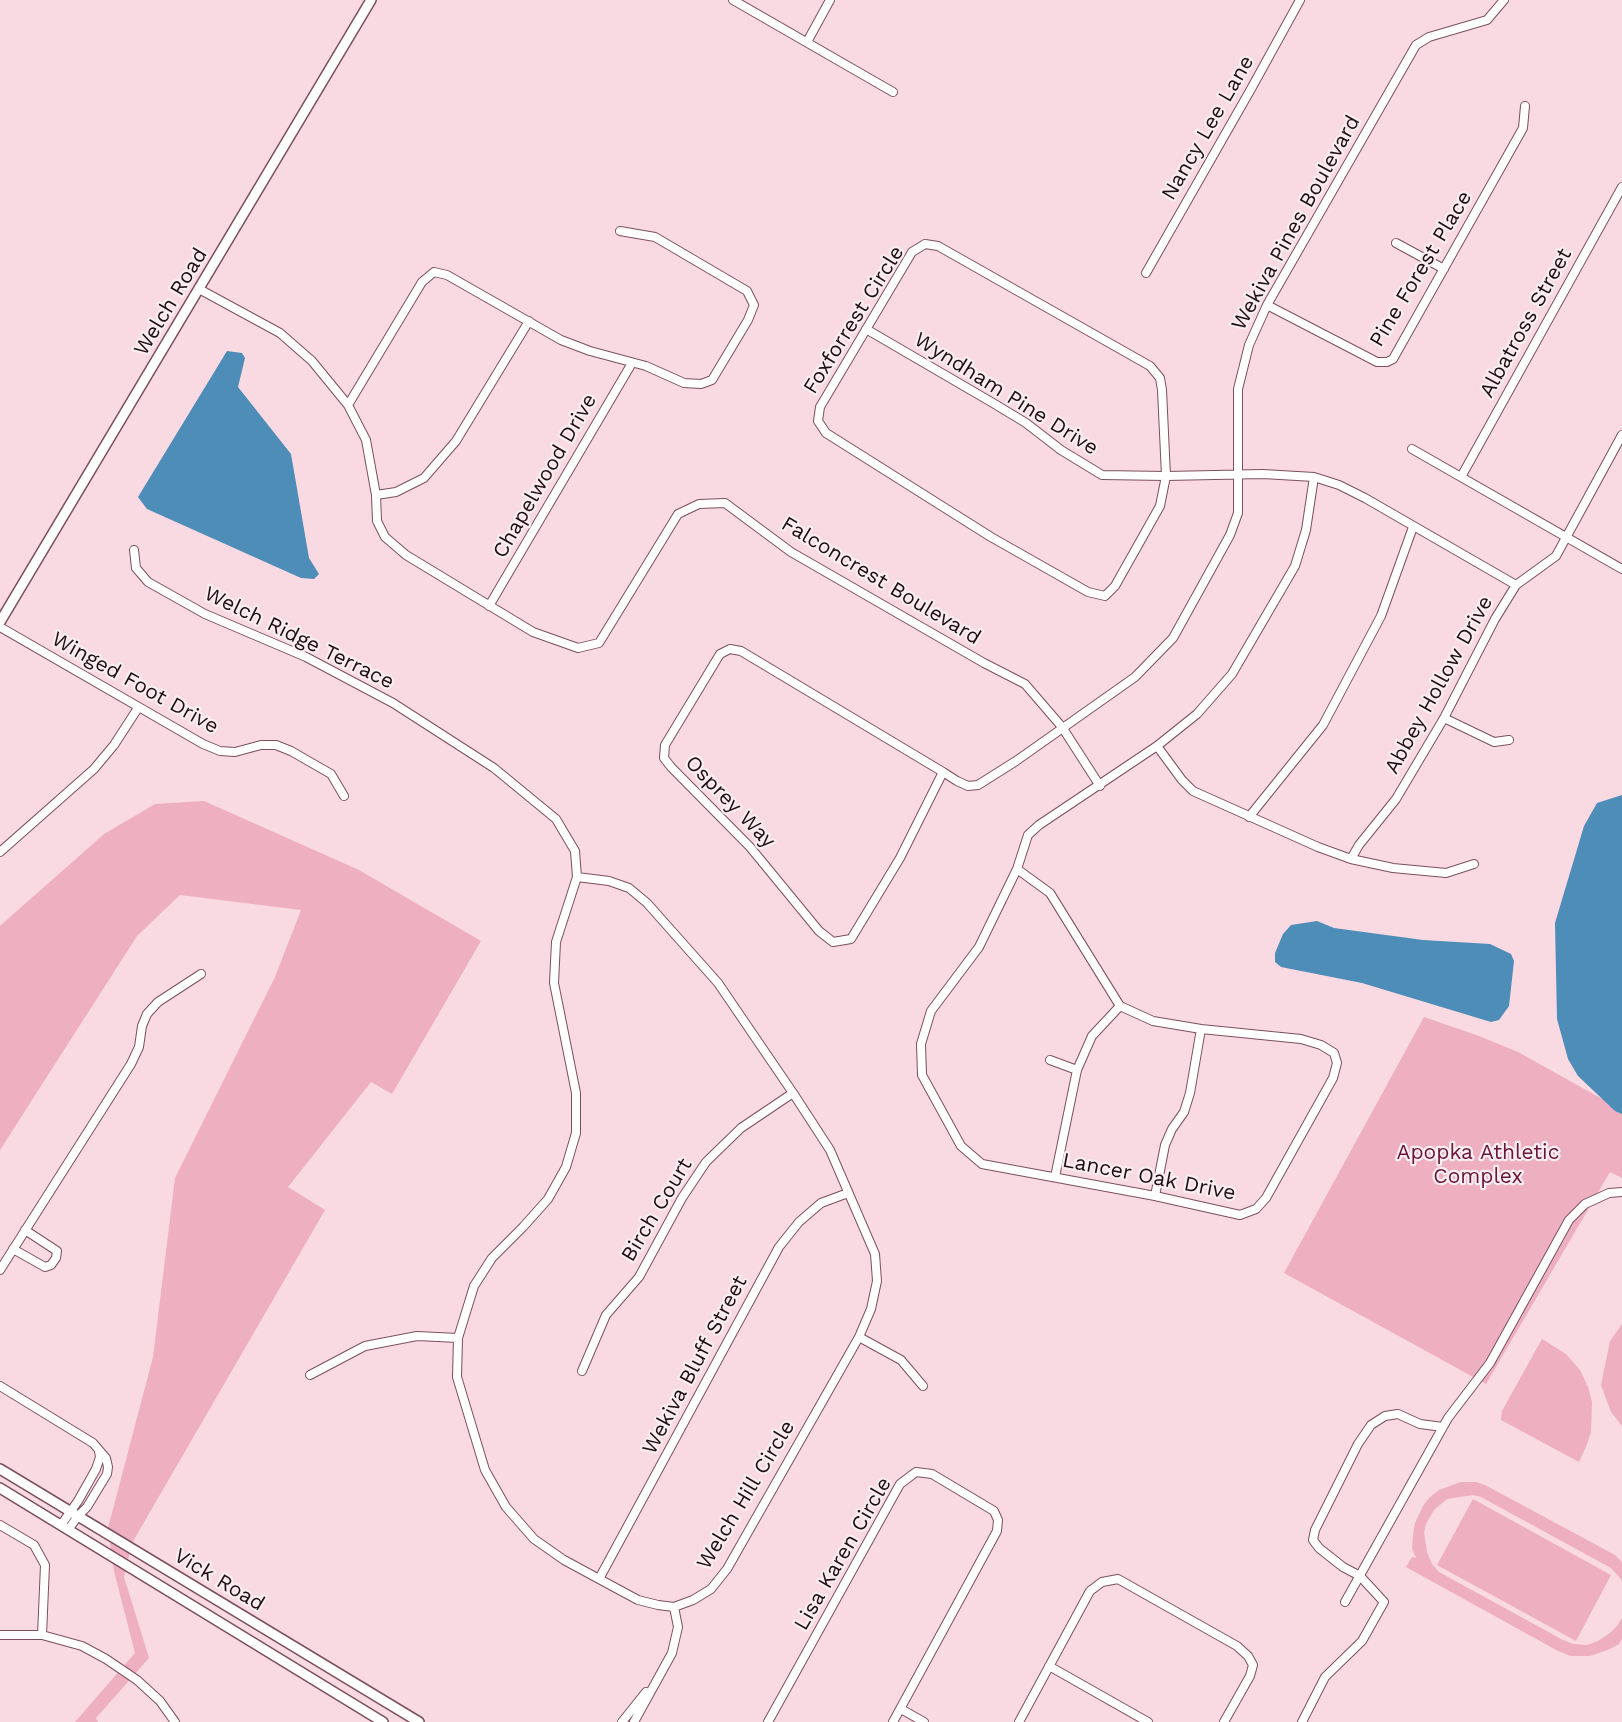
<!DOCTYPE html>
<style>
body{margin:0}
canvas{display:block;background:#f9d9e2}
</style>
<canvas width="1622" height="1722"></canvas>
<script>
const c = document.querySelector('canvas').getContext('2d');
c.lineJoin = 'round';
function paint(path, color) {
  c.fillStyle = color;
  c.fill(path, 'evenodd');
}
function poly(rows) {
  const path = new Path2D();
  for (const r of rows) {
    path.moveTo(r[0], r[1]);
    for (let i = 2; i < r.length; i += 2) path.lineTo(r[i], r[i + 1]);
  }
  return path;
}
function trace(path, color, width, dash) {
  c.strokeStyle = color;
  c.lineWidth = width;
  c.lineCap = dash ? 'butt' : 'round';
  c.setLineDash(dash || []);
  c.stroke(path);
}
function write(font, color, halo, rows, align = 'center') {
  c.font = font + ' "Work Sans",sans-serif';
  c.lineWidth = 4.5;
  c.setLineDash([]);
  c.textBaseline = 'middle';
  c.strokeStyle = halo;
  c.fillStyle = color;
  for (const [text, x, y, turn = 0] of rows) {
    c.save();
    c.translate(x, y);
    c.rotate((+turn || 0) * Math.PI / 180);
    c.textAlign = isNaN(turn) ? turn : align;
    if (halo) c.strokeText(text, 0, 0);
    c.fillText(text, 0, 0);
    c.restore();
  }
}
paint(poly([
 [204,801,359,870,481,941,392,1094,371,1082,288,1187,325,1210,132,1543,124,1577,149,1658,96,1718,98,1722,75,1722,135,1653,114,1571,108,1528,153,1357,175,1178,275,977,301,910,180,895,137,936,0,1150,0,926,104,834,155,804],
 [1424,1017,1479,1036,1518,1052,1622,1110,1622,1178,1610,1172,1486,1384,1284,1273],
 [1622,1324,1622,1426,1611,1412,1601,1385,1610,1341],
 [1542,1339,1566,1354,1580,1370,1588,1387,1592,1402,1591,1432,1586,1447,1579,1462,1501,1420,1502,1411],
 [1461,1482,1476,1482,1485,1485,1615,1555,1622,1562,1622,1583,1621,1579,1611,1568,1481,1497,1473,1495,1447,1499,1434,1510,1426,1524,1424,1532,1427,1552,1432,1564,1439,1572,1563,1640,1573,1644,1587,1645,1598,1641,1610,1633,1617,1626,1622,1618,1622,1639,1619,1644,1610,1649,1590,1656,1571,1656,1558,1651,1406,1567,1412,1557,1416,1558,1412,1548,1413,1535,1415,1523,1423,1506,1429,1498,1439,1490],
 [1473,1499,1611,1575,1576,1641,1437,1565]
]), '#eeafc1');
paint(poly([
 [227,351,242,353,245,358,238,387,291,454,309,558,319,574,314,579,301,578,147,509,138,497],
 [1622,795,1622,1114,1615,1111,1578,1076,1568,1059,1557,1019,1555,923,1584,826,1597,803],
 [1317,921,1334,928,1423,940,1490,944,1511,954,1514,961,1509,1006,1499,1020,1491,1022,1362,983,1281,967,1275,962,1275,953,1283,934,1291,925]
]), '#4d8db8');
const minor = poly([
 [733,0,893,92],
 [807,42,830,0],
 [1396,243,1444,269],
 [925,244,938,246,1150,366,1160,378,1162,390,1166,476,1160,506,1115,586,1105,596,1088,592,991,537,826,433,818,421,820,407,912,252,925,244],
 [1146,273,1251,89,1300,0],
 [199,289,280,333,312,361,348,405,366,440,376,495,377,521,385,537,406,555,533,632,578,648,599,643,678,514,699,504,725,503,791,552,984,663,1025,684,1062,727,1100,786],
 [1267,305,1377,362,1387,362,1393,359,1523,128,1525,106],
 [866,329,993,403,1026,423,1061,450,1102,475,1166,476,1263,474,1314,477,1339,485,1365,498,1516,585],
 [348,405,422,282,434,272,447,275,561,340,590,351,646,366,684,383,701,384,712,380,748,320,754,305,747,291,655,237,620,231],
 [1412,449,1622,569],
 [1461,477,1622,187],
 [376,495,396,492,424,478,456,441,529,321],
 [134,550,136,568,148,582,205,614,306,657,393,703,494,768,556,819,575,851,577,877],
 [489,606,632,363],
 [0,627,203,744,220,751,235,752,261,745,276,745,291,751,331,774,344,796],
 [1444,718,1494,742,1509,740],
 [1157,746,1182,780,1193,791,1318,847,1351,859,1393,868,1446,873,1474,864],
 [943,772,900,858,851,939,833,942,819,931,750,847,671,767,664,758,665,745,720,654,730,649,741,651,943,772,957,781,968,786,978,785,1016,761,1135,677,1173,638,1230,535,1238,513,1238,389,1249,345,1267,305,1416,45,1429,37,1487,20,1504,0],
 [1249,817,1323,725,1381,616,1413,527],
 [0,852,94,769,114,745,138,708],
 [1351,859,1359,845,1396,799,1444,718,1495,619,1516,585,1556,556,1622,435],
 [1017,869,1050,893,1120,1006,1153,1021,1201,1029,1301,1039,1321,1045,1334,1053,1337,1063,1333,1078,1266,1198,1256,1209,1240,1215,1155,1196,982,1164,961,1146,922,1075,921,1044,931,1011,979,947,1017,869,1028,835,1039,825,1157,746,1197,714,1232,674,1295,566,1306,530,1314,477],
 [577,877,609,881,629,888,647,903,718,983,793,1093,830,1150,875,1254,877,1281,871,1309,859,1337,727,1569,711,1589,693,1600,674,1607,658,1605,638,1600,564,1560,534,1539,506,1507,485,1470,457,1377,458,1338,474,1286,492,1258,523,1227,548,1199,566,1167,576,1133,576,1093,554,983,556,942,577,877],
 [1050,1060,1077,1070],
 [1055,1177,1077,1070,1092,1036,1120,1006],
 [1155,1196,1165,1145,1172,1129,1184,1112,1190,1093,1201,1029],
 [13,1249,45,1267,51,1265,56,1258,57,1251,25,1230],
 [0,1270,131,1064,139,1047,142,1026,147,1014,158,1002,201,974],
 [859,1337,901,1360,923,1386],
 [582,1371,606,1315,639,1277,682,1198,706,1162,741,1128,793,1093],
 [310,1375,365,1346,417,1336,458,1338],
 [0,1386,93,1443,106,1458,108,1467,107,1474,87,1507,78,1516,68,1530],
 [0,1525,34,1545,45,1565,42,1635],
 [61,1525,78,1501,96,1469,100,1457,99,1451],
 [599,1579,779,1247,799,1222,821,1203,848,1193],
 [1345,1602,1448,1418,1490,1363,1569,1220,1585,1204,1609,1193,1622,1192],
 [0,1635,42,1635,82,1646,106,1659,137,1680,160,1701,175,1722],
 [1049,1666,1148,1722],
 [901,1709,924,1722],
 [622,1722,646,1692],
 [634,1722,672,1653,678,1627,674,1607],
 [768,1722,900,1484,916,1472,932,1474,994,1511,998,1520,997,1531,893,1722],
 [1019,1722,1090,1591,1102,1582,1118,1579,1237,1646,1248,1656,1253,1665,1250,1676,1224,1722],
 [1302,1722,1325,1677,1362,1641,1384,1602,1360,1576,1343,1567,1319,1548,1313,1540,1315,1530,1358,1444,1371,1425,1385,1416,1398,1414,1420,1424,1443,1427]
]);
const tertiary = poly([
 [0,622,371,0],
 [0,1469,419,1722],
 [0,1488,383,1722]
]);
trace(minor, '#7c505e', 10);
trace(tertiary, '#7c505e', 12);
trace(minor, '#fff', 8);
trace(tertiary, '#fff', 9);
write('21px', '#200e14', '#f8edf0', [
 ["Nancy Lee Lane",1208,128,-60],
 ["Wekiva Pines Boulevard",1296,223,-61],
 ["Pine Forest Place",1421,269,-59],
 ["Welch Road",171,302,-59],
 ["Foxforrest Circle",854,320,-58],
 ["Albatross Street",1526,323,-61],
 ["Wyndham Pine Drive",1006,394,32],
 ["Chapelwood Drive",545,476,-60],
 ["Falconcrest Boulevard",881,581,31],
 ["Welch Ridge Terrace",299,638,26],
 ["Winged Foot Drive",135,683,29],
 ["Abbey Hollow Drive",1439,685,-61],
 ["Osprey Way",730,802,46],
 ["Lancer Oak Drive",1149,1177,11],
 ["Birch Court",657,1210,-59],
 ["Wekiva Bluff Street",695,1365,-62],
 ["Welch Hill Circle",746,1495,-59],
 ["Lisa Karen Circle",843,1554,-60],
 ["Vick Road",219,1580,31]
]);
write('21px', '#6a1439', '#f8edf0', [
 ["Apopka Athletic",1478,1153],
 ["Complex",1478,1177]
]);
</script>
